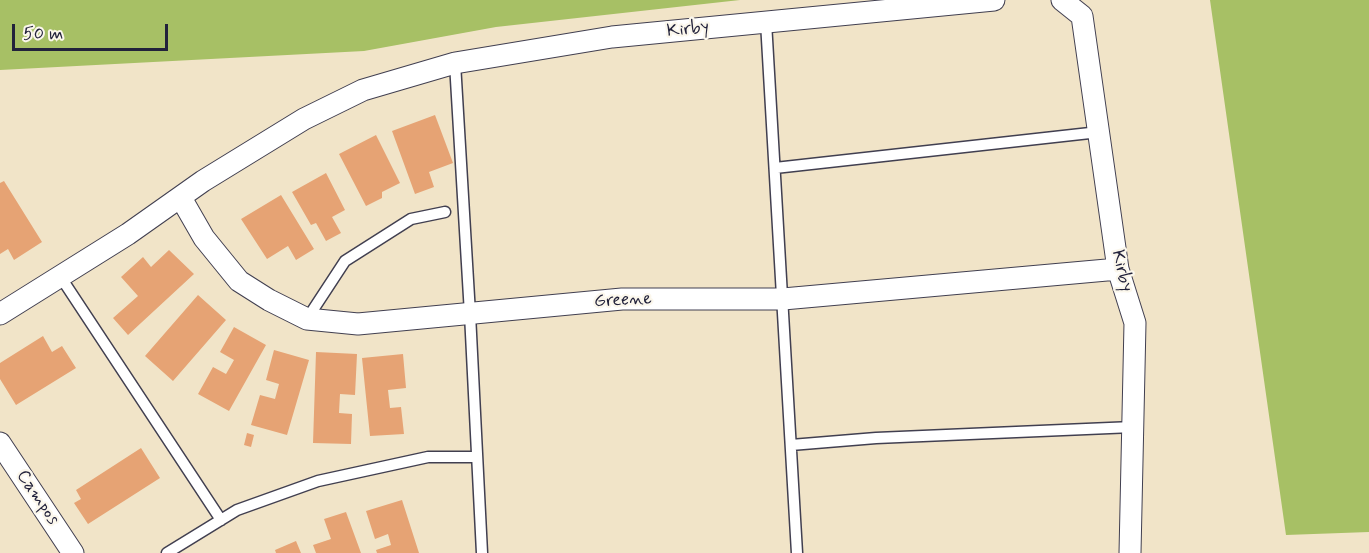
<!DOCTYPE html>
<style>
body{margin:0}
#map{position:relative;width:1369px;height:553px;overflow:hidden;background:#f1e4c8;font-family:Mynerve,sans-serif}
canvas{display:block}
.scale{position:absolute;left:12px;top:24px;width:156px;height:27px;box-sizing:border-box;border:3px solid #22223b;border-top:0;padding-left:8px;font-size:18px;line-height:21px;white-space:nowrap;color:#22223b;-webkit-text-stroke:4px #fbf7ec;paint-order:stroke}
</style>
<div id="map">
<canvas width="1369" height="553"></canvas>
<div class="scale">50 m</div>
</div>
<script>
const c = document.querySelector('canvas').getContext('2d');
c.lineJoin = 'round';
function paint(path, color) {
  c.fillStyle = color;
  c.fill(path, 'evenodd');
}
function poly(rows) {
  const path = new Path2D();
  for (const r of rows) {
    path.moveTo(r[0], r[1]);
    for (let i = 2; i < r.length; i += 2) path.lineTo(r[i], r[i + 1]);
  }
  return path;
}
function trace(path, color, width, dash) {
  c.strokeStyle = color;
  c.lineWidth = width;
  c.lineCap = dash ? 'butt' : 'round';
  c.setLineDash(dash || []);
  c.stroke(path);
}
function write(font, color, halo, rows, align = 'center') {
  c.font = font + ' Mynerve,sans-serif';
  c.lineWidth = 4.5;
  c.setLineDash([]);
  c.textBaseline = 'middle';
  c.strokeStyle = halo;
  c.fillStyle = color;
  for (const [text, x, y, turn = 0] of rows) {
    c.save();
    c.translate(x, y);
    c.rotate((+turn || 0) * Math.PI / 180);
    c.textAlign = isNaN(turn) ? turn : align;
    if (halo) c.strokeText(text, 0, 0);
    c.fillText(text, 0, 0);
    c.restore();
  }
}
paint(poly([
 [0,0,740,0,496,27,364,51,0,70],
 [1210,0,1369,0,1369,532,1286,535]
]), '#a7c065');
paint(poly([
 [435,115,453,163,429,172,434,187,415,194,392,131],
 [376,135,400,183,382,192,382,198,366,206,339,154],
 [326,173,345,210,332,217,341,233,326,241,316,223,311,225,292,192],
 [4,181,42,242,14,260,8,249,0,254,0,183],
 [281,195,314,249,296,260,288,246,267,259,241,219],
 [169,250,194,274,128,335,113,318,138,296,121,277,143,257,151,267],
 [198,295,226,320,173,381,145,356],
 [234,327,266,345,229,411,198,394,213,367,226,374,234,360,220,352],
 [43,336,52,352,62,346,76,368,16,405,0,379,0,363],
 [274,350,309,360,287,435,251,425,260,395,275,399,279,384,266,380],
 [316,352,357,354,355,395,340,394,339,413,352,414,351,444,313,443],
 [403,354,406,388,388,390,390,408,401,407,404,434,370,436,362,358],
 [247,433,254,435,251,447,244,445],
 [141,448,160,478,88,524,74,503,81,499,76,490],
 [402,500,419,553,377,553,376,550,391,545,388,534,375,539,366,511],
 [346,512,361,553,316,553,313,545,331,539,324,519],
 [296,541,301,553,276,553,275,550]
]), '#e6a374');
const lane = poly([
 [766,22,797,553],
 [455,63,470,314,482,553],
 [775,168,1099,132],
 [60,276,221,520],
 [307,319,345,261,411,219,445,212],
 [791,445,876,438,1133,427],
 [167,553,237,510,318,481,428,457,477,457]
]);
const street = poly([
 [1062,0,1082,16,1118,269,1135,323,1130,553],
 [181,198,204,238,239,281,269,300,307,319,358,324,622,299,783,299,1118,269],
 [0,314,128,234,203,181,304,119,363,90,455,63,612,37,994,0],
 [0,443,73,553]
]);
trace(lane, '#413f50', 13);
trace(street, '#413f50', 23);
trace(lane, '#fff', 10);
trace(street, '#fff', 21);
write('18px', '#22223b', '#fbf7ec', [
 ["Kirby",688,30,-6],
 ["Kirby",1121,271,77],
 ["Greene",623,301,-3],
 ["Campos",37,498,56]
]);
</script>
